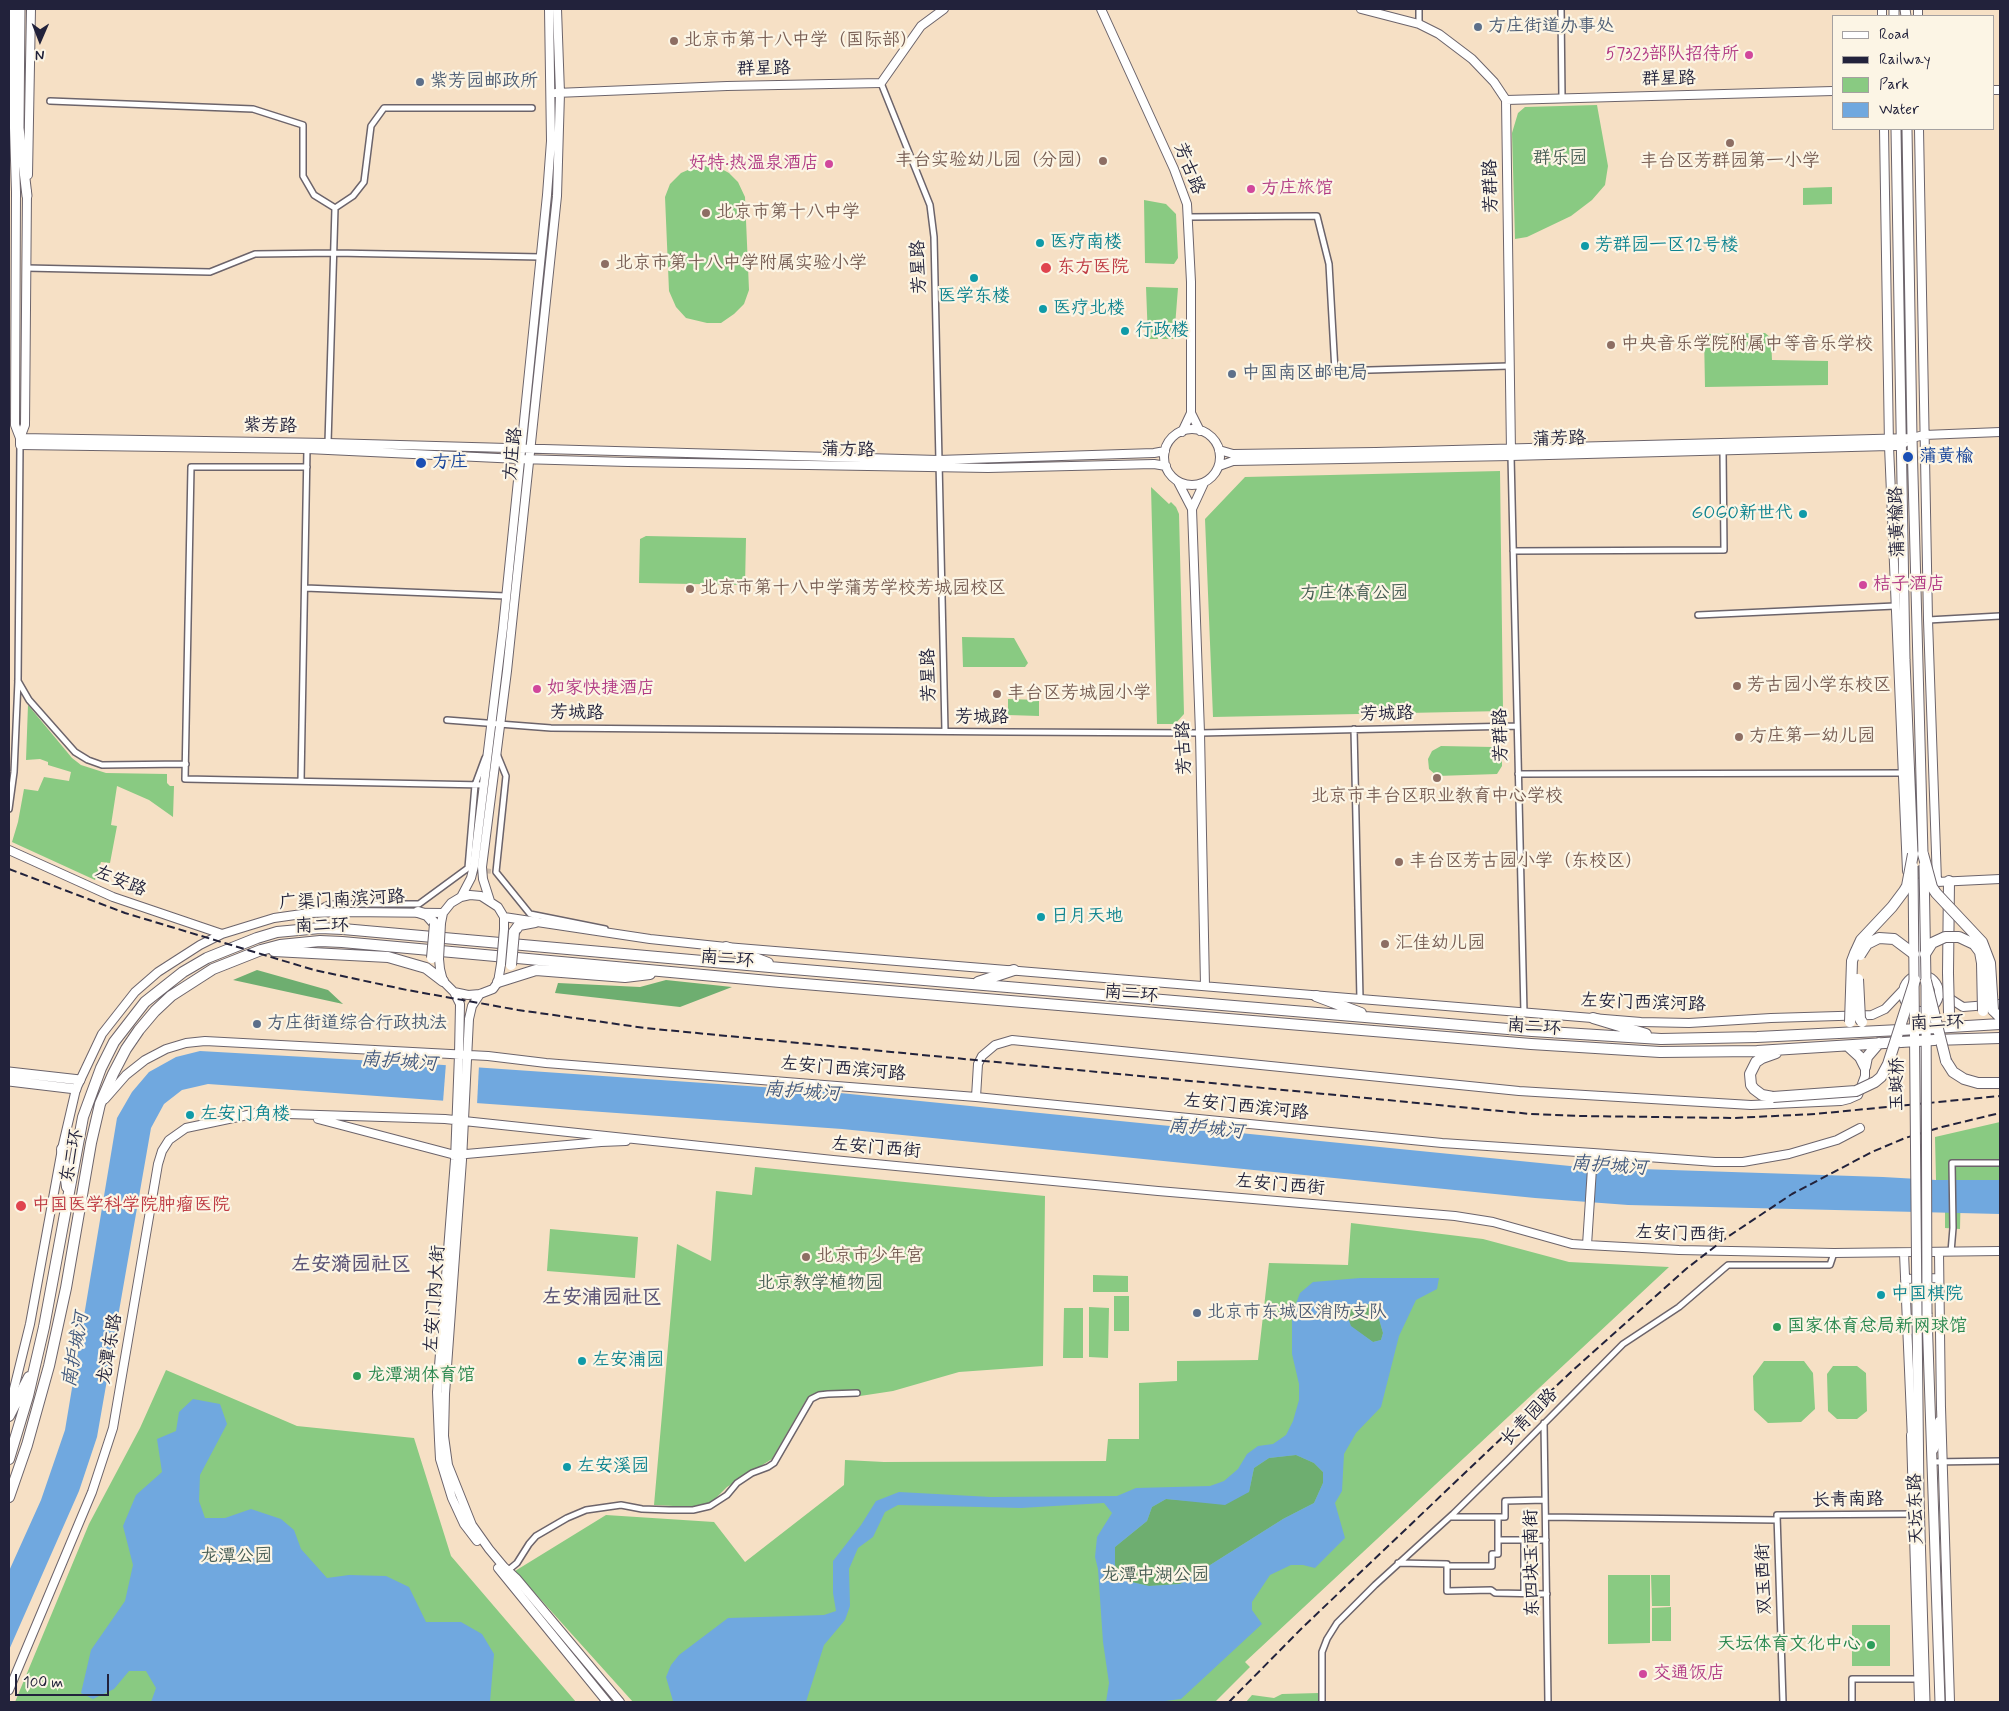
<!DOCTYPE html>
<meta charset="utf-8">
<style>
body{margin:0}
#map{position:relative;width:2009px;height:1711px;overflow:hidden;background:#f6e0c5;font-family:Mynerve,sans-serif}
canvas{display:block}
.frame{position:absolute;inset:0;border:10px solid #22223b;pointer-events:none}
.legend{position:absolute;left:1832px;top:15px;width:162px;height:115px;box-sizing:border-box;background:#fcf5e5;border:1px solid #a5a1a1;margin:0;padding:6px 9px;list-style:none;font-size:15px;color:#22223b}
.legend li{display:flex;align-items:center;gap:10px;height:25px}
.legend b{width:25px;border:1px solid #a5a1a1}
.north{position:absolute;left:15px;top:15px;width:50px;height:50px;-webkit-text-stroke:4px #fcf5e5;paint-order:stroke;rotate:181deg;font-size:14px;font-weight:700;line-height:20px;text-align:center;color:#22223b}
.north::after{content:'';display:block;margin:auto;width:18px;height:22px;background:#22223b;clip-path:polygon(50% 0,100% 100%,50% 72%,0 100%)}
.scale{position:absolute;left:15px;top:1674px;width:94px;height:22px;box-sizing:border-box;border:2px solid #22223b;border-top:0;padding-left:6px;font-size:15px;line-height:18px;white-space:nowrap;color:#22223b;-webkit-text-stroke:4px #fcf5e5;paint-order:stroke}
</style>
<div id="map">
<canvas width="2009" height="1711"></canvas>
<div class="frame"></div>
<ul class="legend">
<li><b style="height:6px;background:#fff"></b>Road</li>
<li><b style="height:6px;background:#22223b"></b>Railway</li>
<li><b style="height:14px;background:#89ca82"></b>Park</li>
<li><b style="height:14px;background:#70a8df"></b>Water</li>
</ul>
<div class="north">N</div>
<div class="scale">100 m</div>
</div>
<script>
const c = document.querySelector('canvas').getContext('2d');
c.lineJoin = 'round';
function paint(path, color) {
  c.fillStyle = color;
  c.fill(path, 'evenodd');
}
function poly(rows) {
  const path = new Path2D();
  for (const r of rows) {
    if (r.length === 3) {
      path.moveTo(r[0] + r[2], r[1]);
      path.arc(r[0], r[1], r[2], 0, 2 * Math.PI);
      continue;
    }
    path.moveTo(r[0], r[1]);
    for (let i = 2; i < r.length; i += 2) path.lineTo(r[i], r[i + 1]);
  }
  return path;
}
function trace(path, color, width, dash) {
  c.strokeStyle = color;
  c.lineWidth = width;
  c.lineCap = dash ? 'butt' : 'round';
  c.setLineDash(dash || []);
  c.stroke(path);
}
function write(font, color, halo, rows, align = 'center') {
  c.font = font + ' Mynerve,"LXGW WenKai TC",sans-serif';
  c.lineWidth = 4.5;
  c.setLineDash([]);
  c.textBaseline = 'middle';
  c.strokeStyle = halo;
  c.fillStyle = color;
  for (const [text, x, y, turn = 0] of rows) {
    c.save();
    c.translate(x, y);
    c.rotate((+turn || 0) * Math.PI / 180);
    c.textAlign = isNaN(turn) ? turn : align;
    if (halo) c.strokeText(text, 0, 0);
    c.fillText(text, 0, 0);
    c.restore();
  }
}
paint(poly([
 [1597,105,1608,166,1605,185,1592,200,1571,216,1527,237,1515,239,1512,133,1518,113,1525,107],
 [697,166,716,166,729,173,738,182,745,197,749,290,744,304,734,314,721,323,707,323,686,318,676,307,669,291,665,197,670,184,681,173],
 [1832,187,1832,204,1803,205,1803,188],
 [1144,200,1166,204,1176,214,1178,258,1174,264,1145,263],
 [1146,287,1178,288,1174,339,1148,339],
 [1765,333,1771,338,1772,360,1828,361,1828,385,1705,387,1704,334],
 [1500,471,1503,711,1213,717,1205,519,1245,477],
 [1151,487,1169,504,1171,502,1176,507,1179,514,1184,714,1175,724,1157,724],
 [646,536,746,538,745,585,639,583,640,539],
 [962,637,1014,638,1028,663,1025,667,963,667],
 [1008,699,1039,700,1039,716,1008,715],
 [28,705,72,758,81,765,106,773,167,774,167,783,170,786,174,786,173,817,149,800,117,786,111,825,117,826,110,863,101,862,95,880,12,842,18,822,24,789,38,791,44,777,69,781,71,772,48,765,48,762,40,759,26,760],
 [1441,746,1493,747,1502,757,1502,766,1497,774,1437,776,1429,769,1428,759,1432,751],
 [2000,1122,2000,1180,1961,1180,1960,1229,1945,1228,1945,1181,1936,1180,1935,1137],
 [755,1167,1045,1196,1043,1366,959,1372,893,1391,860,1396,814,1395,806,1400,772,1459,727,1487,710,1504,692,1507,654,1505,677,1244,711,1261,716,1191,752,1195],
 [1351,1223,1483,1239,1569,1262,1669,1267,1245,1662,1250,1667,1215,1702,633,1702,515,1571,606,1515,714,1522,745,1562,844,1485,845,1460,884,1462,1106,1461,1108,1439,1139,1439,1139,1383,1177,1381,1177,1361,1258,1360,1269,1263,1348,1265],
 [550,1229,638,1237,635,1278,547,1271],
 [1093,1275,1128,1276,1128,1292,1093,1292],
 [1114,1296,1129,1296,1129,1331,1114,1331],
 [1089,1307,1109,1308,1108,1358,1089,1357],
 [1064,1308,1083,1308,1083,1358,1063,1358],
 [1764,1361,1804,1361,1813,1373,1815,1409,1801,1422,1768,1423,1754,1410,1753,1376],
 [1833,1366,1857,1366,1866,1373,1867,1411,1857,1419,1837,1419,1828,1411,1827,1374],
 [166,1370,297,1426,414,1438,451,1556,576,1702,15,1702,89,1524,140,1428],
 [1608,1575,1650,1575,1650,1643,1608,1644],
 [1651,1575,1670,1575,1670,1606,1652,1606],
 [1671,1607,1671,1641,1652,1641,1652,1608],
 [1852,1625,1890,1625,1890,1666,1852,1666],
 [1319,1693,1319,1702,1246,1702,1252,1695,1274,1698,1282,1694]
]), '#89ca82');
paint(poly([
 [257,970,328,990,343,1004,233,980],
 [666,980,732,987,680,1007,555,993,558,983,640,987],
 [1371,1304,1379,1319,1383,1333,1381,1340,1373,1342,1350,1326,1347,1315,1351,1305],
 [1296,1455,1314,1463,1323,1472,1323,1483,1314,1503,1283,1519,1180,1584,1149,1586,1127,1581,1119,1574,1115,1565,1115,1547,1147,1521,1152,1507,1166,1499,1191,1501,1249,1492,1254,1468,1269,1458]
]), '#6eae70');
paint(poly([
 [200,1051,429,1064,820,1091,1580,1167,1883,1177,1936,1180,2000,1180,2000,1214,1628,1205,1535,1198,842,1129,208,1084,182,1090,164,1104,151,1128,97,1437,79,1491,9,1650,9,1571,41,1500,65,1430,117,1118,132,1092,149,1072,176,1057],
 [1360,1278,1439,1278,1437,1289,1416,1300,1399,1336,1381,1407,1356,1433,1344,1454,1342,1491,1335,1503,1345,1538,1315,1568,1303,1565,1291,1565,1270,1575,1252,1602,1252,1610,1262,1624,1181,1699,1157,1702,1106,1702,1109,1683,1103,1642,1098,1569,1095,1557,1097,1537,1112,1513,1104,1503,1021,1508,898,1505,885,1512,873,1537,858,1548,849,1569,850,1606,845,1620,824,1645,806,1702,674,1702,673,1701,666,1677,671,1665,679,1655,728,1618,824,1615,836,1611,833,1593,833,1561,861,1525,876,1501,899,1492,991,1497,1117,1496,1136,1488,1210,1486,1224,1481,1238,1469,1247,1454,1258,1446,1273,1444,1286,1435,1293,1421,1299,1400,1299,1384,1292,1354,1292,1314,1300,1293,1313,1282],
 [1371,1304,1379,1319,1383,1333,1381,1340,1373,1342,1351,1326,1347,1315,1351,1305],
 [1296,1455,1314,1463,1323,1472,1323,1483,1314,1503,1283,1519,1180,1584,1149,1586,1127,1581,1119,1574,1115,1565,1115,1547,1147,1521,1152,1507,1166,1499,1225,1505,1249,1492,1254,1468,1269,1458],
 [193,1399,220,1404,227,1424,200,1475,199,1501,205,1518,225,1518,251,1509,281,1519,294,1530,301,1549,327,1578,349,1575,386,1576,409,1587,426,1622,461,1622,482,1634,494,1654,490,1702,151,1702,156,1688,146,1671,129,1671,114,1689,93,1699,81,1693,91,1650,125,1601,133,1565,123,1526,136,1495,162,1472,157,1439,176,1431,179,1412]
]), '#70a8df');
paint(poly([
 [446,1063,479,1065,477,1105,443,1102]
]), '#f6e0c5');
trace(poly([
 [471,869,496,872]
]), '#ccbaa9', 5, [5, 2.5]);
const street = poly([
 [1419,9,1419,24],
 [1561,9,1562,98],
 [881,83,930,205,934,237,945,731],
 [50,101,253,109,303,125,303,176,314,195,335,208],
 [1189,217,1317,216,1329,264,1335,371,1509,366],
 [26,268,210,272,255,254,335,253,541,257],
 [328,443,335,208,353,196,364,182,371,126,384,108,532,108],
 [1511,456,1524,1013],
 [307,467,191,467,185,779,484,785],
 [1513,551,1724,550,1723,451],
 [305,588,506,596],
 [1698,615,1895,606],
 [1928,620,2000,616],
 [18,681,29,700,75,752,88,760,102,765,186,764],
 [447,720,551,728,1008,732,1200,733,1517,726],
 [1354,729,1360,999],
 [497,754,506,776,496,872,530,914,605,929],
 [1518,774,1903,773],
 [301,781,307,449],
 [9,809,14,772,18,681,20,445],
 [312,912,329,904,419,904,468,868,475,785,485,758],
 [1951,1252,1953,1228,1952,1163,2000,1163],
 [1544,1423,1548,1702],
 [1932,1462,2000,1461],
 [1450,1517,1505,1517,1505,1501,1545,1500],
 [1498,1517,1498,1540],
 [1546,1517,1777,1520],
 [1524,1540,1524,1593],
 [1398,1563,1447,1564,1447,1591,1491,1590,1495,1593,1547,1594],
 [1447,1566,1492,1566,1492,1554,1498,1554,1498,1540,1546,1540],
 [506,1572,517,1563,529,1544,536,1536,567,1518,586,1510,621,1505,642,1509,669,1510,693,1510,710,1506,727,1495,737,1483,752,1473,768,1467,774,1463,811,1399,819,1395,828,1394,857,1393],
 [1322,1702,1322,1652,1327,1639,1337,1623,1375,1585,1453,1514,1508,1460,1623,1344,1679,1307,1728,1265,1830,1265,1834,1253],
 [1783,1702,1777,1515,1915,1514],
 [1852,1702,1852,1679,1920,1679]
]);
const secondary = poly([
 [14,9,13,96,16,192,15,425,20,438],
 [1101,9,1174,169,1187,204,1191,282,1191,413,1182,432],
 [1361,9,1419,24,1439,34,1472,59,1494,82,1506,100,1511,452],
 [1882,9,1882,16],
 [1918,9,1918,16],
 [1993,90,2000,90],
 [556,93,727,86,881,83,921,26,944,9],
 [1506,100,1833,91],
 [1884,129,1889,446,1907,871],
 [28,175,31,9],
 [27,192,25,425,20,438,20,445,307,449,519,459,628,462,988,468,1154,464,1166,466],
 [1191,413,1200,431],
 [1192,457,28],
 [20,438,328,443,938,460,1154,453,1165,451],
 [1219,450,1233,454,1376,452,1912,438,1924,435,2000,432],
 [1219,466,1233,461,1511,456,1889,446,1900,446,1906,442],
 [1178,482,1192,509,1200,733,1205,986],
 [1192,509,1204,483],
 [9,850,113,897,222,934],
 [1937,882,2000,879],
 [1909,883,1937,882,1928,620,1919,129],
 [461,897,471,878,474,866,503,628,547,195,551,141,549,9],
 [490,901,483,879,482,867,507,671,557,196,560,93,557,9],
 [504,917,650,939,726,947,1641,1022,1689,1023,1771,1018,1872,1015,1885,1009,1903,990],
 [441,923,443,913,451,903,461,897,470,895,481,896,498,907,504,917,504,929],
 [439,959,440,969,443,981,454,992,468,995,480,994,493,989,498,982,501,964],
 [1921,993,18],
 [1914,976,1920,969,1920,883],
 [454,992,460,1004,459,1054,455,1160,437,1392,439,1440,440,1459,452,1498,464,1524,477,1541],
 [480,994,472,1006,469,1019,462,1160,445,1394,444,1436,448,1465,472,1525,489,1549,504,1567,517,1579,620,1702],
 [1946,996,1963,1007,2000,1004],
 [1915,1010,1920,1017,1921,1252],
 [976,1097,978,1064,982,1056,995,1045,1012,1040,1519,1091,1751,1105,1841,1101,1849,1099,1858,1095,1865,1076,1865,1067],
 [105,1099,126,1075,145,1060,166,1049,186,1043,205,1041,488,1056,546,1063,976,1097,1442,1143,1593,1153,1587,1245],
 [318,1119,455,1155,601,1142,626,1141],
 [1593,1153,1715,1162,1743,1162,1789,1154,1837,1140,1860,1128],
 [1939,1252,1941,1410],
 [1904,1253,1912,1440],
 [1905,1279,1939,1278],
 [1941,1407,1950,1702],
 [9,1409,30,1324,62,1149,76,1089,102,1034,135,992,158,972,200,945,222,934,274,918,309,913,346,912,443,913],
 [1911,1435,1919,1702],
 [1934,1449,1939,1421],
 [498,1568,607,1702],
 [9,1690,92,1492,113,1428,158,1164,162,1151,169,1140,186,1128,257,1113,445,1119,833,1160,1158,1191,1455,1216,1493,1222,1572,1244,1587,1245,1679,1250,1834,1253,2000,1251]
]);
const primary = poly([
 [20,9,19,128,27,196],
 [1894,9,1894,16],
 [1905,9,1906,16],
 [1896,129,1905,660,1913,854],
 [1907,129,1912,438,1923,854],
 [9,1072,80,1080],
 [9,1081,76,1089],
 [1927,1314,1940,1702],
 [1917,1315,1919,1497,1925,1702]
]);
const highway = poly([
 [418,912,427,915,435,924],
 [514,932,519,925,535,922],
 [726,947,768,963],
 [274,951,388,957,426,968,443,981],
 [1948,973,1949,881],
 [498,982,536,970,625,977,650,974],
 [978,982,1014,970],
 [1316,996,1361,1013],
 [1993,1010,2000,1017],
 [1593,1018,1646,1034],
 [1934,1028,2000,1024],
 [1934,1040,2000,1038],
 [1848,1046,1860,1057,1865,1067],
 [1946,1061,1953,1072,1964,1079,1978,1083,2000,1083],
 [1865,1067,1867,1057,1879,1043],
 [1773,1097,1762,1095,1754,1089,1751,1085,1750,1074,1756,1062,1762,1058,1776,1053],
 [62,1149,67,1187],
 [9,1416,29,1377],
 [9,1459,28,1396,44,1327,83,1117,101,1068,114,1042,145,1002,183,972,207,958,257,938,277,932,320,928,343,929,781,968,1532,1031,1661,1039,1757,1037,1900,1030],
 [9,1497,27,1445,49,1366,66,1288,91,1143,100,1104,113,1074,126,1049,139,1030,155,1011,171,996,213,969,261,950,280,945,320,941,342,942,780,982,1531,1044,1660,1052,1757,1051,1901,1042]
]);
trace(street, '#6c646b', 8);
trace(secondary, '#6c646b', 10);
trace(primary, '#6c646b', 11);
trace(highway, '#6c646b', 12);
trace(street, '#fff', 5);
trace(secondary, '#fff', 8);
trace(primary, '#fff', 9);
trace(highway, '#fff', 10);
trace(poly([
 [9,869,125,913,314,970,407,990,518,1010,645,1028,1531,1114,1581,1116,1734,1118,1815,1114,2000,1096],
 [1229,1702,1303,1627,1571,1372,1686,1269,1726,1238,1792,1194,1872,1152,1905,1138,1942,1127,2000,1113]
]), '#22223b', 2, [8, 4]);
const secondaryBridge = poly([
 [439,959,441,923],
 [501,964,504,929]
]);
const primaryBridge = poly([
 [1924,865,1926,981,1927,1314],
 [1913,866,1917,1315]
]);
const highwayBridge = poly([
 [1923,854,1932,887,1936,893,1982,942,1990,963,1993,1010],
 [1925,954,1932,943,1945,937,1959,937,1974,944,1980,952,1982,963,1983,1011],
 [1860,955,1867,944,1879,938,1894,939,1914,954],
 [432,958,435,924],
 [511,965,514,932],
 [1948,973,1949,1013],
 [1858,979,1860,1019,1862,1022],
 [1926,981,1946,1061],
 [1850,1022,1852,961,1855,953,1861,940,1892,907,1904,891,1907,886,1913,854],
 [1900,1030,1934,1028],
 [1901,1042,1934,1040],
 [1773,1097,1856,1091,1875,1082,1881,1077,1888,1064,1915,980]
]);
trace(secondaryBridge, '#6c646b', 10, []);
trace(primaryBridge, '#6c646b', 11, []);
trace(highwayBridge, '#6c646b', 12, []);
trace(secondaryBridge, '#fff', 8);
trace(primaryBridge, '#fff', 9);
trace(highwayBridge, '#fff', 10);
for (const [x, y, r, color] of [
 [1478,27,5,"#5c6f8a"],
 [674,41,5,"#8d6e63"],
 [1749,55,5,"#d1479c"],
 [420,82,5,"#5c6f8a"],
 [1730,143,5,"#8d6e63"],
 [1103,161,5,"#8d6e63"],
 [829,164,5,"#d1479c"],
 [1251,189,5,"#d1479c"],
 [706,213,5,"#8d6e63"],
 [1040,243,5,"#0f9aa8"],
 [1585,246,5,"#0f9aa8"],
 [605,264,5,"#8d6e63"],
 [1046,268,6,"#e0444e"],
 [974,278,5,"#0f9aa8"],
 [1043,309,5,"#0f9aa8"],
 [1125,331,5,"#0f9aa8"],
 [1611,345,5,"#8d6e63"],
 [1232,374,5,"#5c6f8a"],
 [1908,457,6,"#1a4fb4"],
 [421,463,6,"#1a4fb4"],
 [1803,514,5,"#0f9aa8"],
 [1863,585,5,"#d1479c"],
 [690,589,5,"#8d6e63"],
 [1737,686,5,"#8d6e63"],
 [537,689,5,"#d1479c"],
 [997,694,5,"#8d6e63"],
 [1739,737,5,"#8d6e63"],
 [1437,778,5,"#8d6e63"],
 [1399,862,5,"#8d6e63"],
 [1041,917,5,"#0f9aa8"],
 [1385,944,5,"#8d6e63"],
 [257,1024,5,"#5c6f8a"],
 [190,1115,5,"#0f9aa8"],
 [21,1206,6,"#e0444e"],
 [806,1257,5,"#8d6e63"],
 [1881,1295,5,"#0f9aa8"],
 [1197,1313,5,"#5c6f8a"],
 [1777,1327,5,"#2e9e5b"],
 [582,1361,5,"#0f9aa8"],
 [357,1376,5,"#2e9e5b"],
 [567,1467,5,"#0f9aa8"],
 [1871,1645,5,"#2e9e5b"],
 [1643,1674,5,"#d1479c"]
]) {
  const dot = new Path2D();
  dot.arc(x, y, r, 0, 2 * Math.PI);
  c.fillStyle = color;
  c.fill(dot);
  trace(dot, '#fcf5e5', 2);
}
write('18px', '#4e5e75', '#fcf5e5', [
 ["方庄街道办事处",1488,27],
 ["紫芳园邮政所",430,82],
 ["中国南区邮电局",1242,374],
 ["方庄街道综合行政执法",267,1024],
 ["北京市东城区消防支队",1207,1313]
], 'left');
write('18px', '#785e54', '#fcf5e5', [
 ["北京市第十八中学（国际部）",684,41],
 ["丰台实验幼儿园（分园）",1093,161,"right"],
 ["丰台区芳群园第一小学",1730,162,"center"],
 ["北京市第十八中学",716,213],
 ["北京市第十八中学附属实验小学",615,264],
 ["中央音乐学院附属中等音乐学校",1621,345],
 ["北京市第十八中学蒲芳学校芳城园校区",700,589],
 ["芳古园小学东校区",1747,686],
 ["丰台区芳城园小学",1007,694],
 ["方庄第一幼儿园",1749,737],
 ["北京市丰台区职业教育中心学校",1437,797,"center"],
 ["丰台区芳古园小学（东校区）",1409,862],
 ["汇佳幼儿园",1395,944],
 ["北京市少年宫",816,1257]
], 'left');
write('18px', '#b23c85', '#fcf5e5', [
 ["57323部队招待所",1739,55,"right"],
 ["好特·热温泉酒店",819,164,"right"],
 ["方庄旅馆",1261,189],
 ["桔子酒店",1873,585],
 ["如家快捷酒店",547,689],
 ["交通饭店",1653,1674]
], 'left');
write('18px', '#22223b', '#fcf5e5', [
 ["群星路",764,70,-1],
 ["群星路",1669,80,-1],
 ["芳古路",1188,169,68],
 ["芳群路",1492,186,-91],
 ["芳星路",920,267,-92],
 ["紫芳路",270,427,1],
 ["蒲芳路",1559,440,-2],
 ["蒲方路",848,451,1],
 ["方庄路",514,454,-84],
 ["蒲黄榆路",1898,522,-92],
 ["芳星路",930,675,-91],
 ["芳城路",577,714,1],
 ["芳城路",1387,715,-1],
 ["芳城路",982,718],
 ["芳群路",1502,735,-91],
 ["芳古路",1185,748,-92],
 ["左安路",120,882,22],
 ["广渠门南滨河路",342,901,-3],
 ["南二环",322,927,-1],
 ["南二环",727,960,5],
 ["南二环",1131,995,5],
 ["左安门西滨河路",1643,1004,2],
 ["南二环",1937,1024,-2],
 ["南二环",1534,1028,4],
 ["左安门西滨河路",843,1070,5],
 ["玉蜓桥",1898,1084,-90],
 ["左安门西滨河路",1246,1108,6],
 ["左安门西街",876,1149,5],
 ["东二环",73,1156,-79],
 ["左安门西街",1280,1186,5],
 ["左安门西街",1680,1235,2],
 ["左安门内大街",436,1299,-86],
 ["龙潭东路",111,1349,-80],
 ["长青园路",1530,1418,-46],
 ["长青南路",1848,1501,-1],
 ["天坛东路",1917,1509,-92],
 ["东四块玉南街",1533,1563,-91],
 ["双玉西街",1765,1579,-92]
]);
write('18px', '#465d54', '#fcf5e5', [
 ["群乐园",1560,159],
 ["方庄体育公园",1354,594],
 ["北京教学植物园",820,1284],
 ["龙潭公园",236,1557],
 ["龙潭中湖公园",1155,1576]
]);
write('18px', '#0d838f', '#fcf5e5', [
 ["医疗南楼",1050,243],
 ["芳群园一区12号楼",1595,246],
 ["医学东楼",974,297,"center"],
 ["医疗北楼",1053,309],
 ["行政楼",1135,331],
 ["GOGO新世代",1793,514,"right"],
 ["日月天地",1051,917],
 ["左安门角楼",200,1115],
 ["中国棋院",1891,1295],
 ["左安浦园",592,1361],
 ["左安溪园",577,1467]
], 'left');
write('18px', '#be3a42', '#fcf5e5', [
 ["东方医院",1057,268],
 ["中国医学科学院肿瘤医院",32,1206]
], 'left');
write('18px', '#164399', '#fcf5e5', [
 ["蒲黄榆",1919,457],
 ["方庄",432,463]
], 'left');
write('18px', '#27864d', '#fcf5e5', [
 ["国家体育总局新网球馆",1787,1327],
 ["龙潭湖体育馆",367,1376],
 ["天坛体育文化中心",1861,1645,"right"]
], 'left');
write('italic 19px', '#41587d', '#fcf5e5', [
 ["南护城河",399,1063,4],
 ["南护城河",802,1093,4],
 ["南护城河",1206,1130,5],
 ["南护城河",1609,1167,4],
 ["南护城河",77,1350,-80]
]);
write('bold 20px', '#5c5476', '#fcf5e5', [
 ["左安漪园社区",351,1266],
 ["左安浦园社区",602,1299]
]);
</script>
